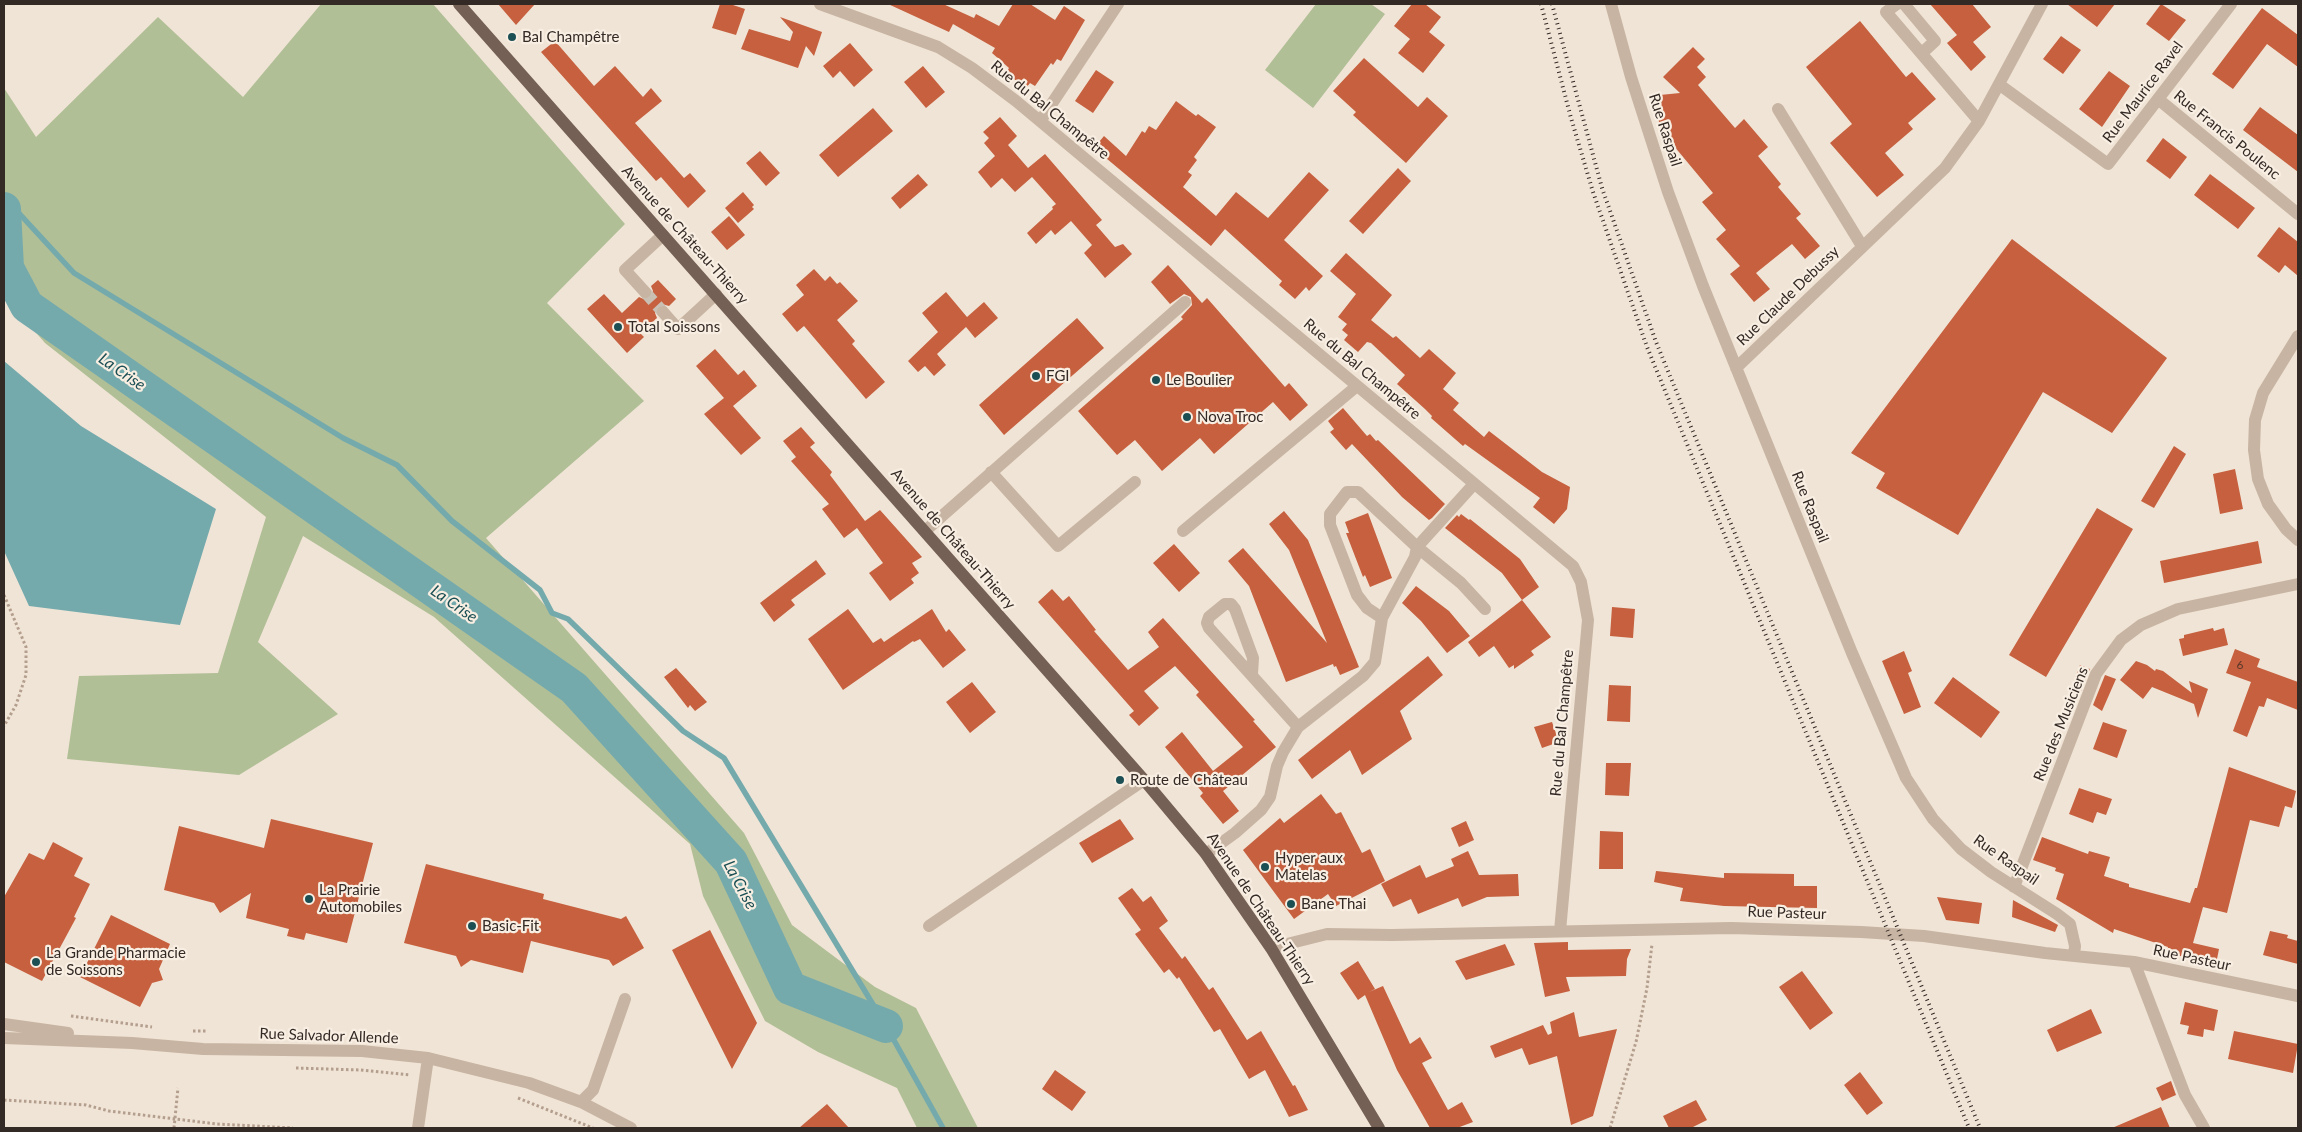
<!DOCTYPE html>
<meta charset="utf-8">
<style>
body{margin:0}
#map{position:relative;width:2302px;height:1132px;overflow:hidden;background:#f0e4d6;font-family:Lato,sans-serif}
canvas{display:block}
.frame{position:absolute;inset:0;border:5px solid #332925;pointer-events:none}
</style>
<div id="map">
<canvas width="2302" height="1132"></canvas>
<div class="frame"></div>
</div>
<script>
const c = document.querySelector('canvas').getContext('2d');
c.lineJoin = 'round';
function paint(path, color) {
  c.fillStyle = color;
  c.fill(path, 'evenodd');
}
function poly(rows) {
  const path = new Path2D();
  for (const r of rows) {
    path.moveTo(r[0], r[1]);
    for (let i = 2; i < r.length; i += 2) path.lineTo(r[i], r[i + 1]);
  }
  return path;
}
function trace(path, color, width, dash) {
  c.strokeStyle = color;
  c.lineWidth = width;
  c.lineCap = dash ? 'butt' : 'round';
  c.setLineDash(dash || []);
  c.stroke(path);
}
function write(font, color, halo, rows, align = 'center') {
  c.font = font + ' Lato,sans-serif';
  c.lineWidth = 4.5;
  c.setLineDash([]);
  c.textBaseline = 'middle';
  c.strokeStyle = halo;
  c.fillStyle = color;
  for (const [text, x, y, turn = 0] of rows) {
    c.save();
    c.translate(x, y);
    c.rotate((+turn || 0) * Math.PI / 180);
    c.textAlign = isNaN(turn) ? turn : align;
    if (halo) c.strokeText(text, 0, 0);
    c.fillText(text, 0, 0);
    c.restore();
  }
}
paint(poly([
 [321,4,433,4,625,224,547,303,644,401,486,538,744,833,792,925,875,987,916,1008,978,1128,917,1128,897,1088,818,1052,765,1021,703,896,690,844,434,617,303,536,258,642,338,714,239,775,67,759,79,676,218,673,266,517,45,343,4,296,4,88,36,137,158,17,243,97],
 [1316,4,1371,4,1385,14,1313,108,1265,70]
]), '#b1bf96');
paint(poly([
 [4,361,81,426,216,509,180,625,29,606,4,551]
]), '#75aaad');
trace(poly([
 [4,197,74,273,343,438,397,465,452,521,540,590,552,613,568,619,683,731,724,758,886,1026,943,1128]
]), '#75aaad', 5.5);
trace(poly([
 [4,209,7,268,27,306,574,688,731,862,790,988,886,1026]
]), '#75aaad', 34);
paint(poly([
 [498,4,535,4,516,25],
 [720,4,730,4,745,9,736,35,712,28],
 [888,4,943,4,974,18,976,14,999,26,1013,4,1030,4,1055,20,1064,6,1085,20,1061,61,1057,59,1053,65,1051,63,1035,86,1030,83,1026,88,1006,73,1009,68,992,53,995,48,953,24,949,32],
 [1412,4,1425,4,1441,17,1429,32,1445,45,1423,73,1398,53,1410,39,1394,26],
 [1930,4,1972,4,1991,27,1973,42,1986,57,1971,71,1947,43,1957,35],
 [2067,4,2115,4,2097,27],
 [2161,4,2186,20,2169,41,2146,24],
 [2262,8,2298,35,2298,67,2267,44,2233,89,2212,74],
 [780,17,822,32,814,56,806,46,798,68,741,49,749,29,790,41,793,32],
 [1860,21,1906,77,1912,72,1936,99,1908,123,1913,129,1885,153,1904,175,1877,197,1830,143,1852,124,1806,67],
 [2061,36,2081,50,2063,74,2043,59],
 [555,41,594,86,615,66,643,97,651,88,662,101,635,123,684,178,690,173,706,191,688,208,661,177,656,181,541,52],
 [850,43,873,70,854,87,840,71,833,78,823,66],
 [1693,47,1705,59,1697,67,1706,77,1698,85,1735,128,1744,119,1768,147,1758,156,1781,184,1778,187,1801,214,1796,218,1820,246,1805,259,1792,244,1756,273,1770,289,1754,302,1730,274,1740,266,1716,239,1726,230,1702,202,1713,193,1669,140,1666,142,1650,96,1680,93,1663,77],
 [1364,58,1418,107,1427,97,1448,116,1406,163,1353,115,1356,112,1333,91],
 [923,66,945,92,926,108,904,82],
 [1096,70,1114,82,1093,113,1075,101],
 [2109,71,2130,86,2102,127,2079,109],
 [1176,101,1196,116,1198,114,1216,127,1194,157,1197,160,1188,172,1192,175,1183,187,1216,216,1236,192,1268,218,1309,172,1329,190,1284,240,1323,276,1309,291,1306,287,1295,299,1279,285,1282,281,1225,229,1211,246,1094,148,1104,136,1126,156,1142,131,1145,133,1149,126,1156,130],
 [2260,107,2298,135,2298,172,2243,130],
 [873,108,893,131,838,177,819,155],
 [1000,117,1017,136,1008,145,1028,168,1045,154,1102,220,1096,225,1115,247,1123,244,1132,254,1105,278,1084,253,1092,245,1071,221,1055,235,1051,230,1036,244,1027,233,1053,209,1052,207,1056,204,1032,177,1015,192,1002,178,991,188,978,172,995,156,984,143,989,138,983,132],
 [2163,138,2187,157,2170,179,2146,161],
 [760,151,780,173,766,186,746,163],
 [1398,168,1411,181,1363,234,1349,221],
 [918,174,928,185,900,209,891,198],
 [2210,174,2255,208,2238,229,2194,195],
 [743,192,754,205,752,207,754,209,738,223,725,208],
 [729,216,745,235,727,250,711,232],
 [2279,227,2298,242,2298,276,2285,265,2279,273,2257,256],
 [2012,239,2167,358,2112,433,2043,392,1958,535,1876,488,1885,473,1851,453],
 [1346,253,1392,295,1371,320,1393,338,1396,336,1420,358,1429,349,1456,373,1443,389,1459,403,1453,410,1484,437,1489,431,1542,472,1570,487,1567,509,1554,524,1533,507,1540,498,1465,444,1463,446,1431,418,1432,416,1425,409,1397,384,1405,375,1371,343,1367,342,1358,352,1344,340,1348,335,1342,330,1347,324,1338,317,1356,294,1330,271],
 [1168,265,1202,303,1207,298,1285,387,1289,383,1308,405,1290,421,1273,402,1214,454,1200,438,1162,471,1135,440,1117,455,1078,411,1183,319,1181,317,1192,305,1191,297,1184,294,1170,304,1151,282],
 [814,269,825,281,830,276,837,284,840,282,858,301,837,320,855,341,852,344,885,382,866,399,804,326,797,332,782,314,804,295,796,285],
 [658,280,676,299,669,306,662,304,657,306,655,313,657,318,640,333,644,337,627,353,587,309,604,294,622,313,639,297,646,300,651,298,653,291,651,286],
 [946,292,967,317,984,302,998,318,975,338,966,327,937,354,946,365,934,376,925,366,918,372,908,361,938,332,922,313],
 [1077,318,1104,348,1004,435,979,405],
 [715,349,738,375,744,370,757,386,733,406,761,438,741,455,704,414,724,398,696,366],
 [1343,408,1367,436,1370,434,1376,441,1378,440,1445,504,1432,518,1429,520,1402,497,1352,444,1346,450,1330,432,1334,429,1328,421],
 [801,427,815,443,810,447,832,472,830,475,865,521,880,510,922,557,912,563,919,573,911,579,914,583,890,601,869,573,883,563,857,528,844,538,822,509,829,504,791,461,796,457,783,441],
 [2174,446,2186,454,2154,508,2141,501],
 [2235,469,2243,509,2220,514,2213,474],
 [2097,508,2133,529,2046,677,2009,655],
 [1284,511,1308,540,1359,667,1340,675,1336,666,1334,667,1333,664,1286,682,1249,586,1228,561,1243,548,1327,643,1289,550,1269,524],
 [1368,513,1392,578,1370,587,1365,575,1363,577,1346,533,1349,533,1345,522],
 [1461,514,1469,520,1470,519,1520,559,1539,587,1522,600,1502,573,1445,528,1457,515,1459,517],
 [2258,541,2262,563,2164,583,2160,561],
 [1174,544,1200,573,1179,592,1153,563],
 [816,560,826,574,791,600,795,605,774,622,760,603],
 [1416,586,1449,611,1470,636,1447,653,1421,621,1402,603],
 [1052,589,1063,601,1069,596,1096,630,1094,631,1128,670,1159,647,1148,632,1163,618,1255,720,1253,721,1276,747,1223,791,1239,811,1223,824,1200,796,1203,793,1165,747,1182,732,1213,771,1243,747,1196,695,1199,692,1175,666,1144,691,1159,708,1139,726,1129,715,1134,711,1038,602],
 [1522,600,1551,637,1531,651,1534,655,1514,669,1514,665,1509,668,1494,646,1479,657,1468,642],
 [1612,607,1635,609,1633,638,1610,636],
 [848,609,873,643,881,638,884,642,932,609,946,632,949,629,966,650,943,668,920,639,914,642,913,641,843,690,808,639],
 [2213,628,2214,631,2224,628,2228,645,2183,656,2179,639,2184,638,2184,635],
 [2235,649,2260,659,2257,667,2298,682,2298,710,2267,698,2264,707,2259,706,2247,737,2233,731,2251,682,2226,673],
 [1904,651,1912,671,1908,673,1921,707,1904,714,1882,661],
 [1428,656,1443,675,1400,711,1412,739,1362,775,1350,750,1312,779,1298,760],
 [2136,661,2147,665,2155,671,2156,669,2163,671,2192,693,2189,681,2208,689,2198,718,2194,704,2152,687,2143,699,2120,680],
 [2080,665,2090,669,2079,696,2070,691],
 [676,668,707,702,695,711,690,705,688,708,664,677],
 [2105,675,2116,679,2102,711,2093,705],
 [1953,677,2000,712,1981,738,1934,703],
 [972,682,996,712,970,733,946,702],
 [1609,685,1631,686,1630,722,1607,721],
 [1552,722,1559,742,1542,748,1534,727],
 [2103,722,2127,730,2117,758,2093,749],
 [1606,763,1631,763,1629,796,1605,795],
 [2229,767,2296,791,2292,808,2285,806,2279,827,2250,820,2227,913,2203,907,2193,943,2219,949,2216,964,2167,953,2168,947,2114,929,2113,933,2056,899,2064,874,2055,871,2056,868,2033,860,2042,837,2088,854,2089,851,2110,857,2104,876,2129,884,2129,887,2190,903,2195,888,2197,888],
 [2079,788,2112,799,2106,815,2097,812,2093,823,2069,814],
 [1321,794,1336,814,1341,812,1362,853,1370,849,1385,881,1336,906,1328,894,1294,919,1243,850,1280,818,1284,823],
 [271,819,373,843,347,943,306,933,304,940,287,936,289,929,246,918,251,893,220,913,214,903,164,890,179,826,264,848],
 [1120,819,1134,839,1092,863,1079,843],
 [1466,821,1474,840,1459,847,1451,828],
 [1600,831,1623,832,1623,869,1599,869],
 [53,842,83,858,74,876,90,884,74,917,76,918,42,981,4,962,4,897,29,853,44,860],
 [1468,851,1479,875,1518,874,1519,896,1487,897,1462,907,1458,898,1418,914,1411,899,1393,907,1381,884,1420,865,1426,878,1454,866,1451,859],
 [426,864,544,894,543,899,621,919,626,916,644,948,613,966,609,960,531,941,523,973,471,960,461,967,456,956,404,943],
 [1656,871,1724,878,1724,873,1794,874,1794,886,1817,886,1817,908,1724,906,1680,901,1683,888,1654,882],
 [1132,888,1143,902,1151,896,1168,921,1159,928,1182,959,1185,956,1209,990,1213,987,1247,1040,1261,1031,1293,1086,1295,1085,1308,1110,1289,1117,1265,1070,1249,1079,1220,1029,1214,1032,1179,977,1177,979,1169,969,1164,973,1135,934,1141,930,1118,898],
 [1937,897,1982,903,1979,924,1946,920],
 [2013,900,2058,925,2055,932,2012,917],
 [111,915,170,944,159,969,163,980,152,983,140,1007,80,977],
 [710,930,757,1023,732,1069,672,950],
 [2270,931,2288,935,2287,938,2298,941,2298,964,2263,955],
 [1568,942,1568,950,1631,949,1627,959,1626,976,1566,977,1570,991,1545,997,1534,943],
 [1505,944,1515,965,1466,980,1455,961],
 [1358,961,1375,989,1369,992,1383,986,1410,1044,1420,1037,1432,1058,1422,1063,1448,1110,1462,1102,1473,1122,1457,1128,1430,1128,1397,1070,1365,995,1358,1000,1340,973],
 [1802,971,1833,1013,1810,1030,1779,987],
 [2185,1002,2218,1010,2214,1031,2204,1029,2203,1037,2187,1034,2189,1026,2180,1024],
 [2091,1009,2102,1033,2057,1052,2047,1030],
 [1574,1012,1579,1037,1617,1029,1593,1116,1571,1125,1557,1056,1529,1065,1522,1048,1495,1058,1490,1046,1543,1025,1548,1035,1552,1033,1550,1022],
 [2234,1031,2298,1044,2293,1073,2228,1059],
 [1055,1070,1086,1092,1072,1111,1042,1089],
 [1860,1072,1883,1103,1867,1115,1844,1085],
 [2171,1081,2176,1095,2162,1101,2156,1088],
 [1696,1100,1707,1120,1691,1128,1669,1128,1663,1116],
 [827,1104,849,1128,799,1128],
 [2161,1107,2170,1128,2112,1128]
]), '#c6603e');
trace(poly([
 [645,292,663,312]
]), '#cabfb3', 12, [12, 6]);
trace(poly([
 [4,595,26,647,26,675,16,705,4,726],
 [71,1016,152,1027],
 [193,1031,207,1031],
 [296,1068,360,1070,410,1075],
 [518,1098,593,1128],
 [4,1100,86,1105,109,1111,217,1124,293,1128],
 [174,1128,178,1088],
 [1610,1128,1636,1042,1647,988,1652,944]
]), '#b49e8d', 3, [2.5, 2.5]);
trace(poly([
 [820,4,938,47,972,68,1016,101,1573,566,1581,582,1588,620,1560,931],
 [1611,4,1631,77,1668,192,1703,286,1852,653,1906,778,1933,819,1961,849,1991,872,2057,914,2070,924,2075,946,2074,956],
 [1904,4,1935,41,1922,53],
 [2000,85,2108,164,2231,4],
 [2158,99,2298,214],
 [1778,109,1862,246],
 [1041,120,1118,4],
 [1979,121,2042,4],
 [645,292,625,270,663,235],
 [663,312,678,329,716,294],
 [2298,336,2263,393,2255,420,2254,450,2258,479,2268,504,2286,529,2298,540],
 [1736,368,1945,168,1979,121,1886,12,1897,4],
 [991,472,1058,546,1135,482],
 [925,531,1185,302],
 [1183,531,1357,386],
 [1382,618,1367,608,1357,595,1330,525,1330,514,1347,492,1358,492,1417,547,1461,583,1485,609],
 [1252,674,1253,658,1235,609,1231,604,1225,604,1209,617,1207,623,1209,628,1298,727],
 [1206,854,1235,833,1261,810,1270,797,1277,766,1283,752,1298,727,1363,676,1375,662,1382,618,1415,557,1417,547,1474,484],
 [2014,887,2096,674,2121,640,2141,625,2178,609,2298,584],
 [929,926,1144,780],
 [1271,948,1327,934,1392,935,1731,928,1861,932,1924,936,2045,953,2134,962,2298,996],
 [2134,962,2185,1095,2204,1128],
 [4,1024,68,1033],
 [4,1038,132,1043,203,1049,362,1051,428,1058,529,1083,581,1102,631,1128],
 [581,1102,593,1090,625,999],
 [418,1128,428,1058]
]), '#c8b4a2', 12);
trace(poly([
 [459,4,1144,780,1206,854,1271,948,1379,1128]
]), '#756055', 12);
trace(poly([
 [1541,4,1571,118,1593,192,1647,347,1969,1128],
 [1552,4,1602,188,1656,342,1980,1128]
]), '#332925', 4, [1, 4]);
for (const [x, y, r, color] of [
 [512,37,5,"#1b4f54"],
 [618,327,5,"#1b4f54"],
 [1036,376,5,"#1b4f54"],
 [1156,380,5,"#1b4f54"],
 [1187,417,5,"#1b4f54"],
 [1120,780,5,"#1b4f54"],
 [1265,867,5,"#1b4f54"],
 [309,899,5,"#1b4f54"],
 [1291,904,5,"#1b4f54"],
 [472,926,5,"#1b4f54"],
 [36,962,5,"#1b4f54"]
]) {
  const dot = new Path2D();
  dot.arc(x, y, r, 0, 2 * Math.PI);
  c.fillStyle = color;
  c.fill(dot);
  trace(dot, '#f8eee2', 2);
}
write('12px', '#58372b', null, [
 ["6",2240,665]
]);
write('15px', '#332925', '#f8eee2', [
 ["Bal Champêtre",522,37],
 ["Total Soissons",628,327],
 ["FGI",1046,376],
 ["Le Boulier",1166,380],
 ["Nova Troc",1197,417],
 ["Route de Château",1130,780],
 ["Hyper aux",1275,858],
 ["Matelas",1275,875],
 ["La Prairie",319,890],
 ["Automobiles",319,907],
 ["Bane Thai",1301,904],
 ["Basic-Fit",482,926],
 ["La Grande Pharmacie",46,953],
 ["de Soissons",46,970]
], 'left');
write('15px', '#332925', '#f8eee2', [
 ["Rue Maurice Ravel",2143,92,-53],
 ["Rue du Bal Champêtre",1050,110,39],
 ["Rue Raspail",1665,130,72],
 ["Rue Francis Poulenc",2227,135,39],
 ["Avenue de Château-Thierry",685,235,48],
 ["Rue Claude Debussy",1788,296,-44],
 ["Rue du Bal Champêtre",1362,369,40],
 ["Rue Raspail",1810,507,68],
 ["Avenue de Château-Thierry",953,539,49],
 ["Rue du Bal Champêtre",1562,723,-85],
 ["Rue des Musiciens",2061,724,-68],
 ["Rue Raspail",2006,860,35],
 ["Avenue de Château-Thierry",1261,909,56],
 ["Rue Pasteur",1787,913,2],
 ["Rue Pasteur",2192,958,12],
 ["Rue Salvador Allende",329,1036,2]
]);
write('italic 16px', '#1b4f54', '#f8eee2', [
 ["La Crise",122,372,35],
 ["La Crise",454,604,35],
 ["La Crise",740,885,62]
]);
</script>
